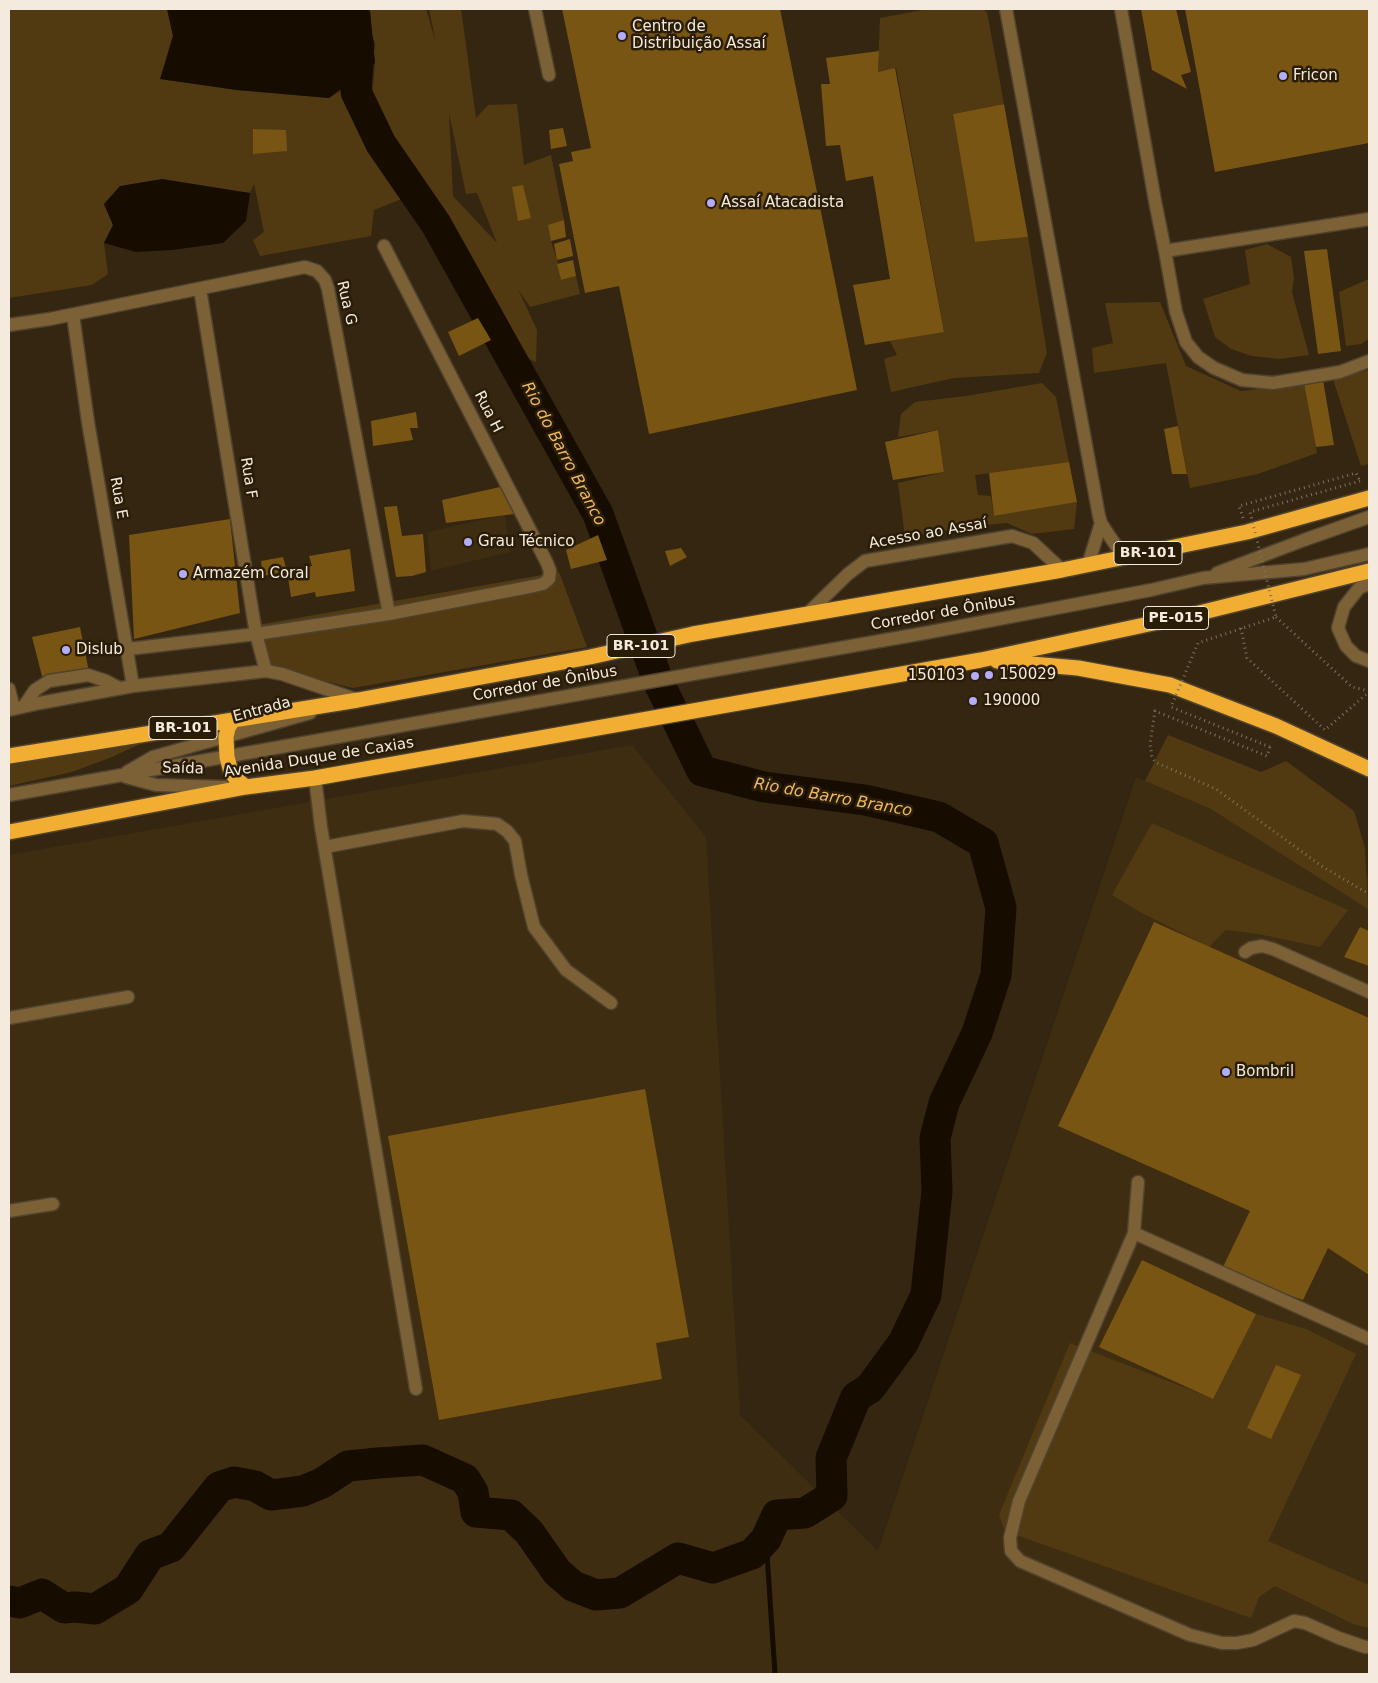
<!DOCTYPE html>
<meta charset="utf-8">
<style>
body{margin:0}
#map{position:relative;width:1378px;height:1683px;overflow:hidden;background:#342611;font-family:"DejaVu Sans",sans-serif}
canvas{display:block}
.frame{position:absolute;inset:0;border:10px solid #f4ebde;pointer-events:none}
</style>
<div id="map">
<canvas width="1378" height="1683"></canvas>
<div class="frame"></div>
</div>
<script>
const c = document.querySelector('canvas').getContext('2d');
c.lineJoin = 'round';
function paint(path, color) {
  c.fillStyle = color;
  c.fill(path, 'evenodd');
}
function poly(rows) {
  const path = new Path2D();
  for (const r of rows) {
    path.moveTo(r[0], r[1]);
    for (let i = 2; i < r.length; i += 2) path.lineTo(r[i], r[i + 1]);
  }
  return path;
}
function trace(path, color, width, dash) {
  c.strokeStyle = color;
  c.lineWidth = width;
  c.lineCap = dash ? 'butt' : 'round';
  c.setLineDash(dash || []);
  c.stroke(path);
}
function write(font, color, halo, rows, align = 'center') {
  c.font = font + ' "DejaVu Sans",sans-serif';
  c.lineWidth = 5;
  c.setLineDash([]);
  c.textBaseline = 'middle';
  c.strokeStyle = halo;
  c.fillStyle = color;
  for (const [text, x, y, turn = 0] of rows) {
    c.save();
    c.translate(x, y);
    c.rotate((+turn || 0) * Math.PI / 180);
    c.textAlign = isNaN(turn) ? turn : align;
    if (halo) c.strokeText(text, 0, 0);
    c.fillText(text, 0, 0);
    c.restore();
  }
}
paint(poly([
 [505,515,510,552,431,571,427,532],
 [632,745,706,837,740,1415,878,1551,1136,777,1369,876,1369,1674,9,1674,9,855]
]), '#3e2d10');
paint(poly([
 [9,9,167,9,173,36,161,79,237,90,329,98,357,80,356,92,407,197,374,210,371,236,260,256,253,240,264,232,254,184,250,193,224,190,104,204,113,225,104,243,108,274,92,285,9,298],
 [367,9,426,9,436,43,429,9,461,9,476,118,488,105,517,104,524,165,551,155,564,220,551,241,557,260,561,280,576,276,580,294,530,307,518,289,537,330,536,362,517,353,372,98,375,63,370,11],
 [449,113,466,194,477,193,497,243,453,196],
 [928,9,983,9,987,12,1004,104,953,114,975,242,1028,237,1047,353,1039,373,954,378,891,392,884,359,897,355,890,341,944,331,896,68,878,72,880,18],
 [1267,244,1291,257,1294,278,1292,292,1309,355,1279,359,1252,356,1231,349,1215,337,1203,299,1250,284,1245,250],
 [1369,279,1369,339,1361,344,1346,346,1339,292],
 [1160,302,1186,366,1241,391,1304,384,1317,453,1258,474,1190,488,1166,363,1094,373,1092,348,1113,343,1105,303],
 [1369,370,1369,464,1361,466,1333,379],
 [1042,383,1056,397,1069,462,975,475,978,495,991,496,994,516,1077,502,1074,529,1032,534,1007,523,973,526,905,537,898,483,944,472,938,430,898,437,901,414,915,402,966,396],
 [559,572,587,647,353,688,279,670,266,669,257,625],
 [1168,735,1261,772,1286,761,1354,811,1365,848,1368,909,1211,809,1145,781],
 [151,739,112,757,72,772,9,786,9,762],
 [1152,823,1348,910,1320,947,1258,934,1226,930,1209,947,1140,912,1112,895],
 [1256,1314,1306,1329,1356,1354,1268,1541,1369,1585,1369,1628,1353,1624,1275,1586,1259,1597,1251,1618,1005,1531,999,1515,1070,1343,1212,1398]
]), '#513a12');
paint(poly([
 [167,9,367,9,370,11,375,63,329,98,237,90,160,79,173,36],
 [162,179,250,193,246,221,223,243,172,250,136,252,104,243,113,225,104,204,120,186]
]), '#170c00');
trace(poly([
 [766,1539,775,1674]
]), '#170c00', 5);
trace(poly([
 [9,1601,20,1603,42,1594,64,1608,75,1607,95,1609,128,1589,150,1555,171,1547,219,1487,234,1482,255,1486,271,1495,303,1491,322,1483,348,1466,378,1463,423,1460,465,1479,473,1492,476,1512,511,1515,529,1532,557,1572,573,1586,596,1595,620,1593,678,1558,713,1568,752,1554,766,1539,777,1515,805,1513,832,1496,831,1458,856,1397,870,1388,903,1343,926,1295,937,1191,935,1138,944,1103,977,1033,996,975,1001,908,983,843,939,817,865,800,764,787,702,771,658,681,598,514,436,224,381,144,356,92,359,45,346,9]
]), '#170c00', 31);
paint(poly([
 [562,9,780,9,857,390,649,434,619,286,585,293,559,164,573,161,571,152,591,148],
 [1141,9,1176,9,1191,72,1181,75,1187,89,1152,70],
 [1185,9,1369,9,1369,143,1215,172],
 [879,51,878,72,895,68,944,332,865,345,853,285,890,279,873,176,846,181,840,145,826,146,821,84,830,84,826,58],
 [1004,104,1028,237,975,242,953,114],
 [563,128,567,146,551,149,549,130],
 [253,129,286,130,287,151,253,154],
 [523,185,531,218,518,221,512,187],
 [564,220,566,237,551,241,548,225],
 [570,239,573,256,557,260,554,244],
 [1327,249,1341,351,1318,354,1304,251],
 [573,260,576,276,561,280,557,264],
 [478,318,491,340,459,356,448,332],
 [1323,380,1334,445,1316,447,1304,384],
 [416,412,418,428,410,428,413,440,373,446,371,421],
 [1178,426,1187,474,1172,474,1164,429],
 [938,430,944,472,893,480,885,442],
 [1069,462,1077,502,994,516,989,473],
 [500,487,514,514,446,523,442,500],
 [397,506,402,536,423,534,426,572,412,576,396,577,384,507],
 [230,519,240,613,134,639,129,535],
 [598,535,607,560,571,569,566,550],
 [681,548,687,557,670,566,665,551],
 [350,549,355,591,316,597,315,592,291,597,287,571,312,566,309,556],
 [283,557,287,571,263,576,261,561],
 [80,627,89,672,43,680,32,637],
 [1154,922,1369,1018,1369,1275,1328,1248,1303,1300,1221,1271,1250,1211,1058,1126],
 [1360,927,1369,931,1369,966,1344,957],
 [645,1089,689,1337,656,1343,662,1379,439,1420,388,1136],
 [1142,1260,1256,1314,1213,1399,1099,1347],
 [1276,1365,1301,1375,1271,1439,1247,1428]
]), '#795513');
const minor = poly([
 [535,9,549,75],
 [1006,9,1099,516,1101,523,1124,558],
 [1121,9,1155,201,1165,251,1369,219],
 [1165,251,1176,312,1186,342,1198,357,1214,368,1242,380,1273,383,1340,372,1369,361],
 [200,289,256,634,266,671],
 [73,315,88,422,133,686],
 [9,325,50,319,305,267,317,271,325,280,328,289,389,614],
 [1088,565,1101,523],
 [1217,573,1304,540,1369,517],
 [1369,584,1359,588,1344,607,1338,628,1346,646,1356,656,1369,661],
 [808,613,848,574,865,561,1012,536,1033,543,1062,570],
 [128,649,256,634,389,614,534,586,543,584,549,579,550,571,547,563,384,246],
 [9,689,14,709],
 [24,706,35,690,49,681,88,675,106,681,119,688],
 [9,710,40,703,133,686,266,671,282,674,358,700],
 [127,772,153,757,310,713],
 [126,777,156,785,225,787],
 [315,778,321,827,416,1389],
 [9,795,925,633,1151,590,1203,578,1304,569,1369,554],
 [325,847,463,821,497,824,507,831,515,841,521,875,534,927,566,970,611,1003],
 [1245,952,1251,948,1262,946,1273,949,1369,992],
 [9,1018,128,997],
 [1138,1182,1134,1233,1019,1501,1010,1538,1011,1551,1020,1561,1190,1635,1222,1643,1237,1643,1253,1640,1294,1621,1305,1623,1339,1638,1365,1647,1369,1647],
 [9,1211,53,1204],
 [1134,1233,1369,1339]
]);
const highway = poly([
 [997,661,1078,668,1170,685,1276,726,1369,769],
 [233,720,228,728,226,737,227,757,231,772,237,780,246,787],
 [9,756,358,700,590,657,693,634,1062,570,1247,532,1369,498],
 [9,832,246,787,315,778,981,660,1191,615,1369,571]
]);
trace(minor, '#4f422e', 15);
trace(highway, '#4f422e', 18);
trace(poly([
 [1243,518,1239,506,1356,473,1360,481],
 [1276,617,1352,687,1369,691],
 [1241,628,1247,658,1325,730,1369,692],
 [1270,747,1267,756,1155,711,1150,744,1152,756,1155,762,1216,789,1323,867,1369,894]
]), '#7e7260', 3, [1, 4]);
trace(minor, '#7c6137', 12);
trace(highway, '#f1ae32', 15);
trace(poly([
 [1270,747,1171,707,1198,643,1276,617,1250,512,1360,481]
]), '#7e7260', 3, [1, 4]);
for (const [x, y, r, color] of [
 [622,36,5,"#b3adf9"],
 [1283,76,5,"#b3adf9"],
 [711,203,5,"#b3adf9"],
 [468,542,5,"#b3adf9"],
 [183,574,5,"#b3adf9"],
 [66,650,5,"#b3adf9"],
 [989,675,5,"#b3adf9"],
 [975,676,5,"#b3adf9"],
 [973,701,5,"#b3adf9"],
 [1226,1072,5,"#b3adf9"]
]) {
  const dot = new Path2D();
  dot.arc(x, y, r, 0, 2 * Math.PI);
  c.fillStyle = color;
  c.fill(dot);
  trace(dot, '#2a1d07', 2);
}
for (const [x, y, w] of [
 [1148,553,68],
 [1176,618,65],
 [641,646,68],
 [183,728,68]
]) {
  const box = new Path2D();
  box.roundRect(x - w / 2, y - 11.5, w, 23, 4);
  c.fillStyle = '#2a1d07';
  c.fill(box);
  trace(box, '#f4ebde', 1);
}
write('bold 14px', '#f4ebde', null, [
 ["BR-101",1148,553],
 ["PE-015",1176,618],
 ["BR-101",641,646],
 ["BR-101",183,728]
]);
write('15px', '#f4ebde', '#2a1d07', [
 ["Centro de",632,27],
 ["Distribuição Assaí",632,44],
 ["Fricon",1293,76],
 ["Assaí Atacadista",721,203],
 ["Grau Técnico",478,542],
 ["Armazém Coral",193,574],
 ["Dislub",76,650],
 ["150029",999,675],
 ["150103",965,676,"right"],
 ["190000",983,701],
 ["Bombril",1236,1072]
], 'left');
write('15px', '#f4ebde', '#2a1d07', [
 ["Rua G",346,303,77],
 ["Rua H",488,412,63],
 ["Rua F",248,478,81],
 ["Rua E",118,498,80],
 ["Acesso ao Assaí",928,534,-10],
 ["Corredor de Ônibus",943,613,-10],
 ["Corredor de Ônibus",545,684,-10],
 ["Entrada",262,710,-15],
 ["Avenida Duque de Caxias",319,758,-9],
 ["Saída",183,769,2]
]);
write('italic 16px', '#efb963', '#2a1d07', [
 ["Rio do Barro Branco",563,454,62],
 ["Rio do Barro Branco",833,798,10]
]);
</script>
